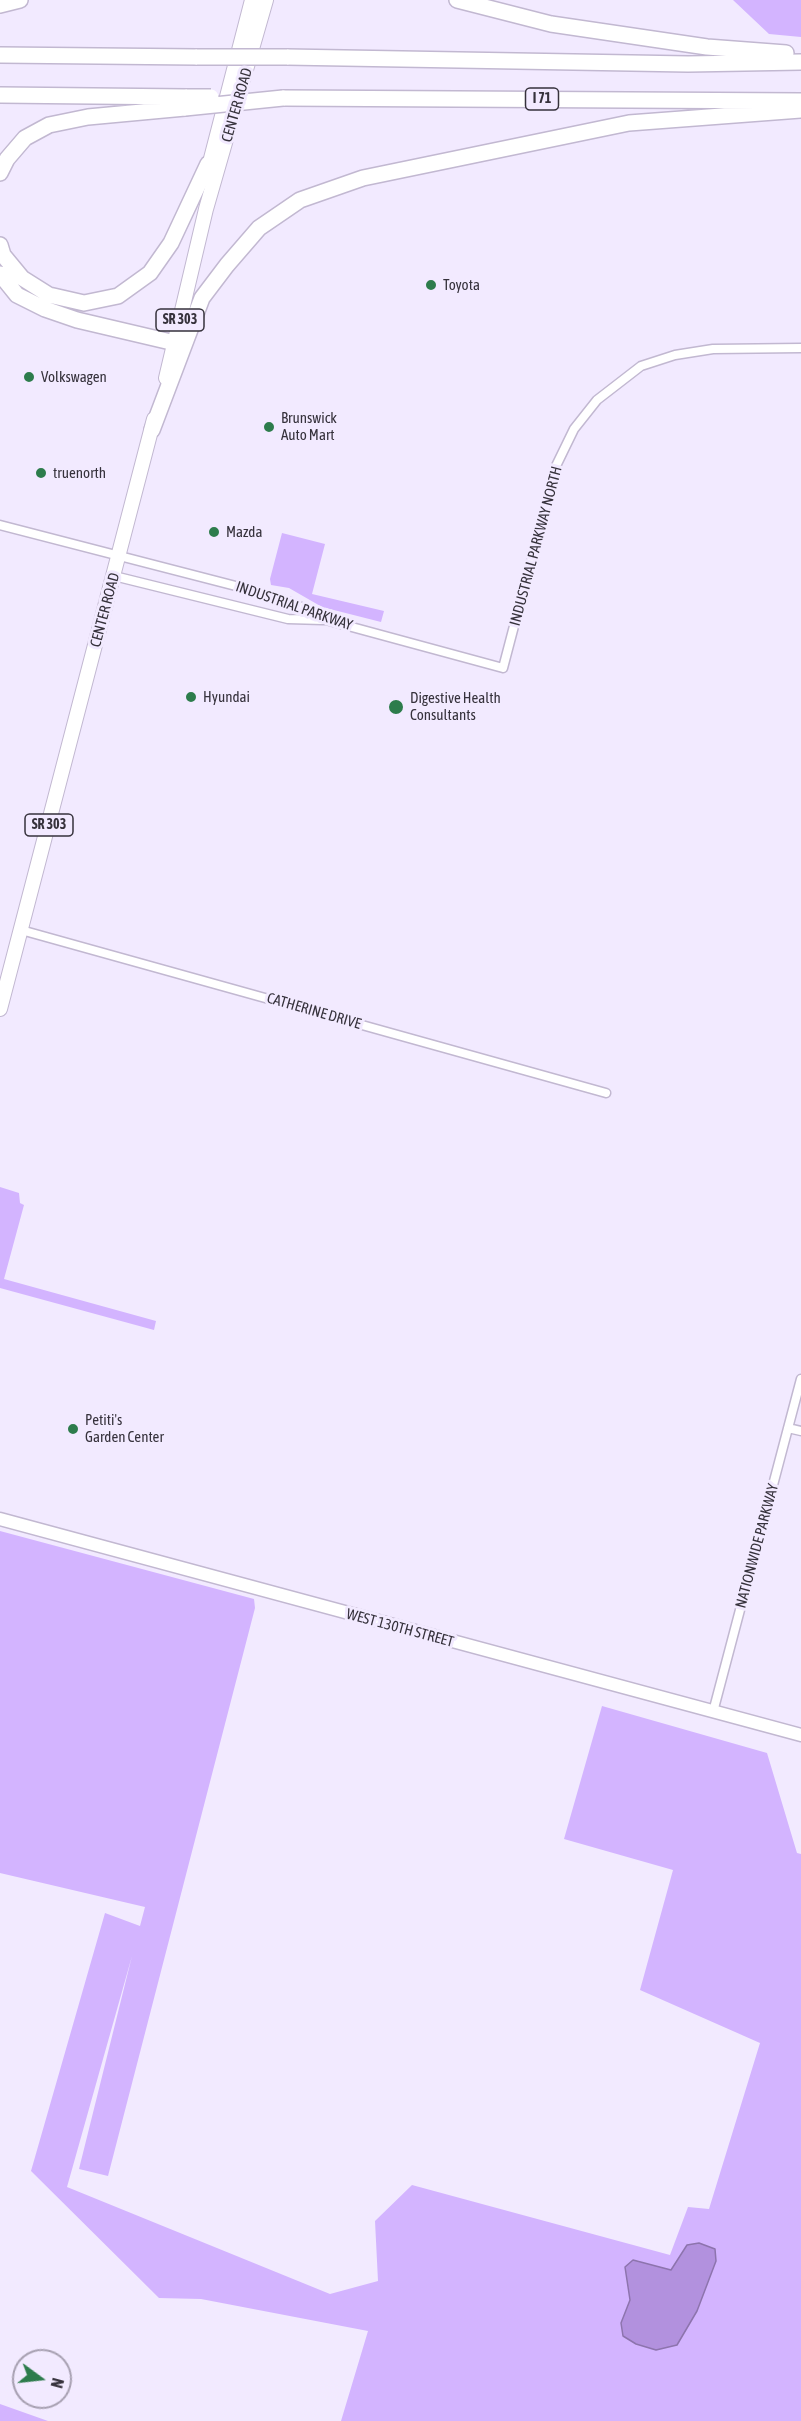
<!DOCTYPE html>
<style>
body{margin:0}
#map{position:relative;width:801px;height:2421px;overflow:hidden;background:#f2eaff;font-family:"Asap Condensed",sans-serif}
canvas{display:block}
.north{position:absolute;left:12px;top:2349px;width:60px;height:60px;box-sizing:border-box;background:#f2eaff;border:2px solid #a7a0b1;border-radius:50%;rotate:105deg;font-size:16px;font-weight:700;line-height:24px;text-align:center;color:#36323c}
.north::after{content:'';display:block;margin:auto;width:21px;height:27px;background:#2d7c4c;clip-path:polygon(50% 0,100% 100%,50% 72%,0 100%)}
</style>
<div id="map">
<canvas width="801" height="2421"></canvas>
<div class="north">N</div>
</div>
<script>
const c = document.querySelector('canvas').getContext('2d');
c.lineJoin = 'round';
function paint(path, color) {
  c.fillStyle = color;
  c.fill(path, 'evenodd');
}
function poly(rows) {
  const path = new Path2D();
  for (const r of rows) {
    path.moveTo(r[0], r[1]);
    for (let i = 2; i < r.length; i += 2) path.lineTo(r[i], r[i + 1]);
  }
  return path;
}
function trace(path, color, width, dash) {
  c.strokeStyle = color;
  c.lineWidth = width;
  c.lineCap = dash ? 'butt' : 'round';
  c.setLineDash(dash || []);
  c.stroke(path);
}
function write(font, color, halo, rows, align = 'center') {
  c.font = font + ' "Asap Condensed",sans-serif';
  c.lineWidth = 6;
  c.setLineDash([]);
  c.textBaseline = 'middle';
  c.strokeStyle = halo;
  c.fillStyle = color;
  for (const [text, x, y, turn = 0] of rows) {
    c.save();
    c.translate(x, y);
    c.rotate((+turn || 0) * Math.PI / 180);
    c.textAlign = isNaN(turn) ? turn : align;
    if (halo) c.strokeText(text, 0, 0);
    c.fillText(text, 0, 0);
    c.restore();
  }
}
paint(poly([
 [728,0,801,0,801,37,769,34,733,0],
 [282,533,325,544,312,594,384,611,381,622,322,607,289,588,271,585,270,579],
 [0,1187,19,1193,20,1203,24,1205,4,1279,156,1321,154,1330,0,1288],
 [0,1531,254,1599,255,1608,108,2176,79,2169,132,1956,67,2187,330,2294,378,2281,375,2221,412,2185,670,2255,688,2207,709,2209,760,2043,640,1990,673,1870,564,1839,602,1706,767,1753,797,1853,801,1854,801,2421,341,2421,368,2331,201,2299,159,2298,31,2171,105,1913,140,1926,145,1907,0,1873],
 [0,2404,48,2421,0,2421]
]), '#d3b4ff');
const water = poly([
 [699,2243,715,2249,716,2261,697,2311,677,2345,656,2350,636,2344,623,2336,621,2323,630,2300,625,2267,633,2260,671,2270,687,2245,699,2243]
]);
paint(water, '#b291de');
trace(water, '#8d74ad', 1.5);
const street = poly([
 [0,525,259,592,293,603,326,620,503,668,556,466,574,429,597,400,641,366,675,355,713,349,801,348],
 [114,576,288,619,323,620],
 [21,930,606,1093],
 [788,1428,801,1431],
 [713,1712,801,1379]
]);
const secondary = poly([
 [0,1519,801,1735]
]);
const primary = poly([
 [207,174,252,0],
 [166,378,206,209,266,0],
 [0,1009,154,419]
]);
const highway = poly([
 [457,0,551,24,707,47,786,53],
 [0,5,20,0],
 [0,55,197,57],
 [287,57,688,64,801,62],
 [0,95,187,97],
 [283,98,801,101],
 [0,173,7,159,25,138,49,125,88,117,185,108],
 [0,245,3,255,22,278,49,295,84,303,118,296,150,273,171,243,208,164],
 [0,274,17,295,45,309,77,320,175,343],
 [152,430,202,298,227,265,259,228,300,200,363,178,629,123,801,110]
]);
trace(street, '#c2b8d1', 11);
trace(secondary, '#c2b8d1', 15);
trace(primary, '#c2b8d1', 16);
trace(highway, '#c2b8d1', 18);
trace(street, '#fff', 8);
trace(secondary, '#fff', 12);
trace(primary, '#fff', 14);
trace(highway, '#fff', 15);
const highwayBridge = poly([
 [197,57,287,57],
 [187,97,211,97],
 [185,108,283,98]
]);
trace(highwayBridge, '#c2b8d1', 18, []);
trace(highwayBridge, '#fff', 15);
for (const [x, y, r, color] of [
 [431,285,6,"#2d7c4c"],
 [29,377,6,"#2d7c4c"],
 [269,427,6,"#2d7c4c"],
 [41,473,6,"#2d7c4c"],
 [214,532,6,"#2d7c4c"],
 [191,697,6,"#2d7c4c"],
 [396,707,8,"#2d7c4c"],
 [73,1429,6,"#2d7c4c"]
]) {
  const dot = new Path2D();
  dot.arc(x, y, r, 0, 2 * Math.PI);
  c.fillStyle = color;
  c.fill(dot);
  trace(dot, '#f2eaff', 2);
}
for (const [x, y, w] of [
 [542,99,33],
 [180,320,48],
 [49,825,48]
]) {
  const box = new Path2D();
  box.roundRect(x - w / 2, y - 11, w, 22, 4.5);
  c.fillStyle = '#f2eaff';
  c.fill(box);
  trace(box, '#36323c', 1.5);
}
write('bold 14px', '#36323c', null, [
 ["I 71",542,99],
 ["SR 303",180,320],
 ["SR 303",49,825]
]);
write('15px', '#36323c', '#f2eaff', [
 ["CENTER ROAD",237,105,-74],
 ["INDUSTRIAL PARKWAY NORTH",536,546,-75],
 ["INDUSTRIAL PARKWAY",294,606,19],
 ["CENTER ROAD",105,610,-75],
 ["CATHERINE DRIVE",314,1011,16],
 ["NATIONWIDE PARKWAY",757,1546,-75],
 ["WEST 130TH STREET",400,1628,15]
]);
write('15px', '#36323c', '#f2eaff', [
 ["Toyota",443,285],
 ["Volkswagen",41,377],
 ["Brunswick",281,418],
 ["Auto Mart",281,435],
 ["truenorth",53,473],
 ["Mazda",226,532],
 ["Hyundai",203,697],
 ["Digestive Health",410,698],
 ["Consultants",410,715],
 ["Petiti's",85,1420],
 ["Garden Center",85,1437]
], 'left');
</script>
